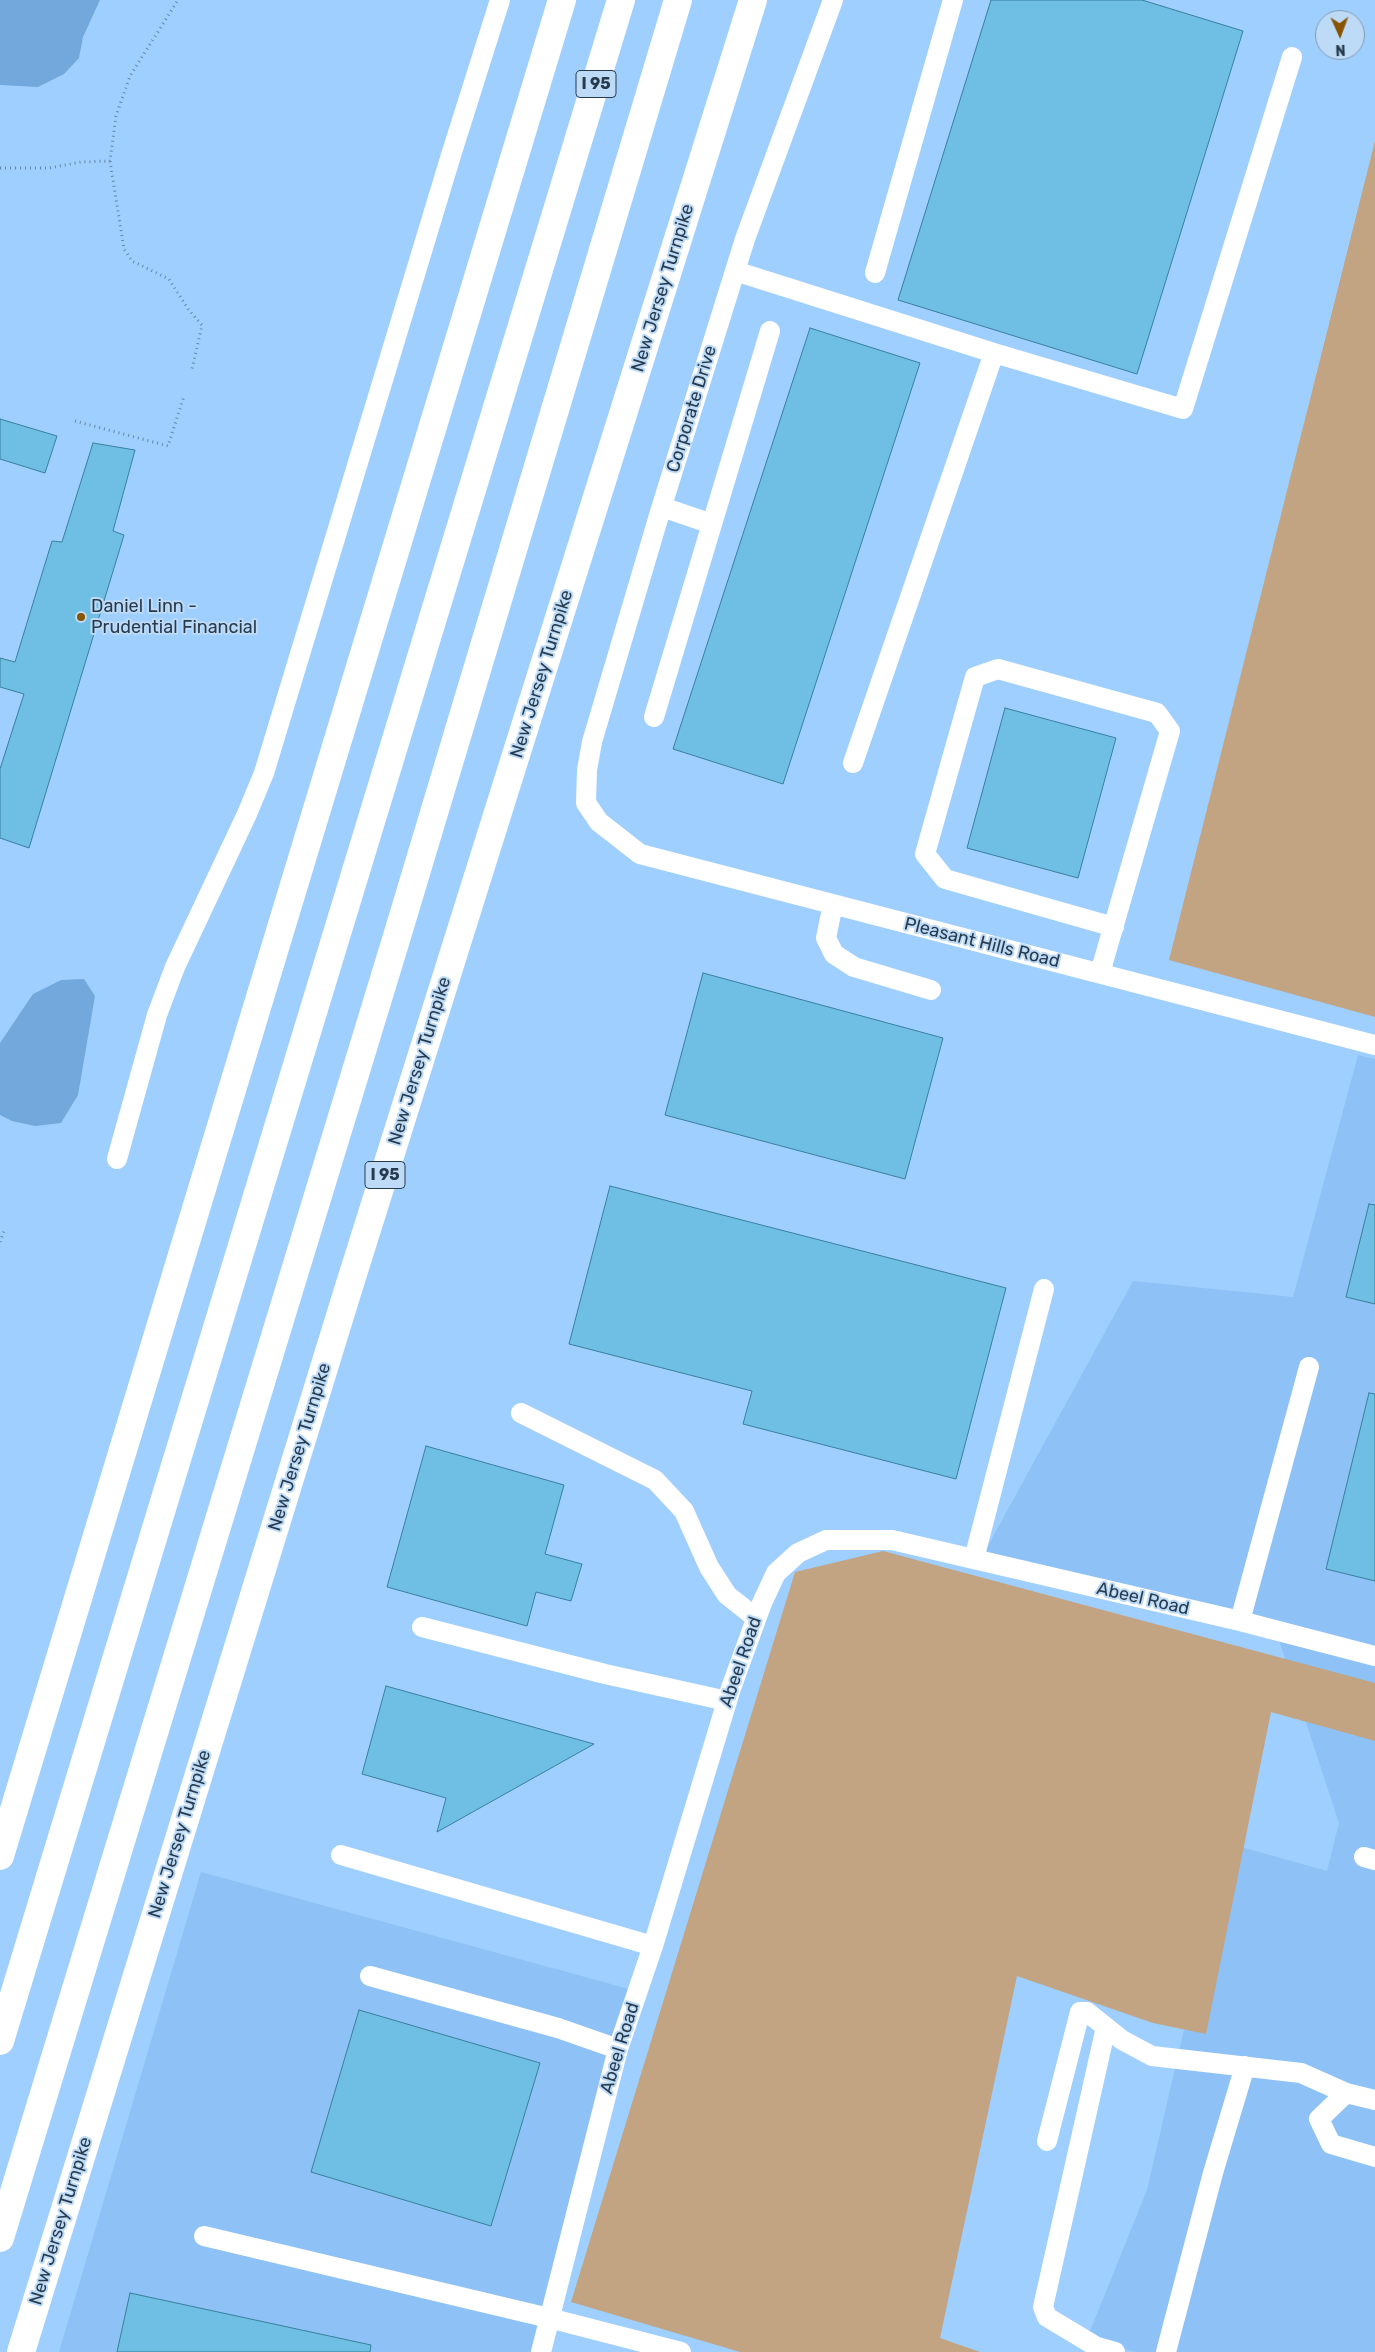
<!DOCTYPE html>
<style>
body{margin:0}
#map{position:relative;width:1375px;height:2352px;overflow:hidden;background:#9fcffe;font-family:Rubik,sans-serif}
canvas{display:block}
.north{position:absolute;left:1315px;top:10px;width:50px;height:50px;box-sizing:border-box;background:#bddaf6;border:1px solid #819ab2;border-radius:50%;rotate:178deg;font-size:14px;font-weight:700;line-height:20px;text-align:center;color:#273b4d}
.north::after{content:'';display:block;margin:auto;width:18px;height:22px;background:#895400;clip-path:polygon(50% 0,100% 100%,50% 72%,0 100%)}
</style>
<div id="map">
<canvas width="1375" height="2352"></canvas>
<div class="north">N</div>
</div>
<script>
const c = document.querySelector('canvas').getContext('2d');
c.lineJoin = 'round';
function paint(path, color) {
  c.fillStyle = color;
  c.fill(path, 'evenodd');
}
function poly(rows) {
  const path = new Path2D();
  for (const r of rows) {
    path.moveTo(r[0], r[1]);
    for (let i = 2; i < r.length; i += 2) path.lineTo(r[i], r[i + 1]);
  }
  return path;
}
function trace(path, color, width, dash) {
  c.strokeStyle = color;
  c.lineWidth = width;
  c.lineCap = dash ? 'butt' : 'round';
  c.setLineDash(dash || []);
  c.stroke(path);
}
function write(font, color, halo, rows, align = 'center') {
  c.font = font + ' Rubik,sans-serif';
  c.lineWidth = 4;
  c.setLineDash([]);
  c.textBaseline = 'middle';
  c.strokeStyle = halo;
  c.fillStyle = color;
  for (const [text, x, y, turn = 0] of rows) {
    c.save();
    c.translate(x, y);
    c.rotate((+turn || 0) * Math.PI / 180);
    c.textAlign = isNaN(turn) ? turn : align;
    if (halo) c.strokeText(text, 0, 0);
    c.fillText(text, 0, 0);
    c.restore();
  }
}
paint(poly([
 [1358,1055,1375,1059,1375,2352,1137,2352,1086,2341,1147,2190,1227,1843,1327,1871,1339,1823,1276,1631,984,1553,1133,1281,1293,1297],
 [201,1872,640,1992,539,2352,59,2352]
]), '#8ec1f5');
paint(poly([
 [1375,141,1375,1017,1169,960],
 [883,1551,1375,1683,1375,1741,1271,1712,1206,2034,1153,2023,1017,1976,940,2338,980,2352,740,2352,571,2302,795,1572]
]), '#c2a382');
paint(poly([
 [0,0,100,0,83,37,79,58,64,74,38,87,0,85],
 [84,979,95,996,78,1095,61,1123,35,1126,12,1121,0,1115,0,1043,33,994,61,980]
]), '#72a8db');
const building = poly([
 [991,0,1142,0,1243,31,1137,374,898,300,991,0],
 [810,328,920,363,783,784,673,749,810,328],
 [0,419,57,436,45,473,0,459,0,419],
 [93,443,135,450,113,531,124,535,29,848,0,838,0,769,24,694,0,687,0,658,15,662,52,541,62,542,93,443],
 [1005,708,1116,738,1078,878,967,848,1005,708],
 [703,973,943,1038,905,1179,665,1115,703,973],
 [610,1186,1006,1288,956,1479,743,1424,752,1391,569,1344,610,1186],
 [1369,1204,1375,1205,1375,1304,1346,1297,1369,1204],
 [1369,1393,1375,1394,1375,1581,1326,1569,1369,1393],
 [426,1446,564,1485,545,1554,582,1564,571,1601,536,1592,527,1626,387,1587,426,1446],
 [386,1686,594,1744,437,1832,446,1798,362,1774,386,1686],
 [359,2010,540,2063,491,2226,311,2172,359,2010],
 [130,2293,371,2345,370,2352,117,2352,130,2293]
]);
paint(building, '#6ebfe3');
trace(building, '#397f9d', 1);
trace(poly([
 [110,161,124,249,132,261,169,279,188,309,202,325,192,369],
 [0,168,49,168,81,162,110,161,116,116,130,76,178,0],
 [75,421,168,446,184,396],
 [0,1242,4,1231]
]), '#6587a8', 3, [1, 4]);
trace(poly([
 [833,0,745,239,660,512,592,742,587,770,586,803,599,822,640,854,1375,1045],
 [735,271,994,353,853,763],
 [875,273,953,0],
 [994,353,1183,409,1292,57],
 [662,507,712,524],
 [654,717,770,331],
 [833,904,826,938,834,954,854,967,931,990],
 [1100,973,1170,731,1157,713,998,669,975,677,925,854,945,879,1114,927],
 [117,1159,157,1015,175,967,247,814,264,773,452,152,500,0],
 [521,1413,655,1480,684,1511,709,1567,727,1595,756,1618],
 [974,1559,1044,1289],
 [1240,1621,1309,1367],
 [422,1627,605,1674,727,1701],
 [341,1855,653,1946],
 [1364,1857,1375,1860],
 [370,1976,558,2028,618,2049],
 [1106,2027,1043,2307,1047,2317,1097,2347,1115,2352],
 [1375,2100,1346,2093,1319,2119,1331,2144,1375,2157],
 [1047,2141,1080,2012,1087,2012,1122,2040,1152,2056,1301,2073,1346,2093],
 [204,2236,549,2318,681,2352],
 [541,2352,618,2049,653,1946,731,1688,762,1603,776,1573,798,1553,826,1540,892,1540,1240,1621,1375,1656],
 [1166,2352,1213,2173,1245,2066]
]), '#fff', 20);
trace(poly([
 [0,1856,562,0],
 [0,2041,621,0],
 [0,2238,395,943,678,0],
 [21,2352,348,1290,753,0]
]), '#fff', 28);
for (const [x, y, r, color] of [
 [81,617,5,"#895400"]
]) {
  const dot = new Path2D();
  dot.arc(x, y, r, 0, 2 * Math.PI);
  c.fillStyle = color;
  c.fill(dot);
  trace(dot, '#bddaf6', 2);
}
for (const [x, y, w] of [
 [596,84,40],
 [385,1175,40]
]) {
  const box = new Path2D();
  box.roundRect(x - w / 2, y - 13.5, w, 27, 4);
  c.fillStyle = '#bddaf6';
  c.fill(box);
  trace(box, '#273b4d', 1);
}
write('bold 16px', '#273b4d', null, [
 ["I 95",596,84],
 ["I 95",385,1175]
]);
write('18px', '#273b4d', '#bddaf6', [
 ["New Jersey Turnpike",663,288,-73],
 ["Corporate Drive",692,409,-73],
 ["New Jersey Turnpike",542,674,-73],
 ["Pleasant Hills Road",982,943,14],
 ["New Jersey Turnpike",420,1061,-73],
 ["New Jersey Turnpike",300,1447,-73],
 ["Abeel Road",1143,1599,13],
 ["Abeel Road",741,1662,-71],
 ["New Jersey Turnpike",180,1834,-73],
 ["Abeel Road",620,2048,-73],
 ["New Jersey Turnpike",61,2221,-73]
]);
write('18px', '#273b4d', '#bddaf6', [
 ["Daniel Linn -",91,607],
 ["Prudential Financial",91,628]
], 'left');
</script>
